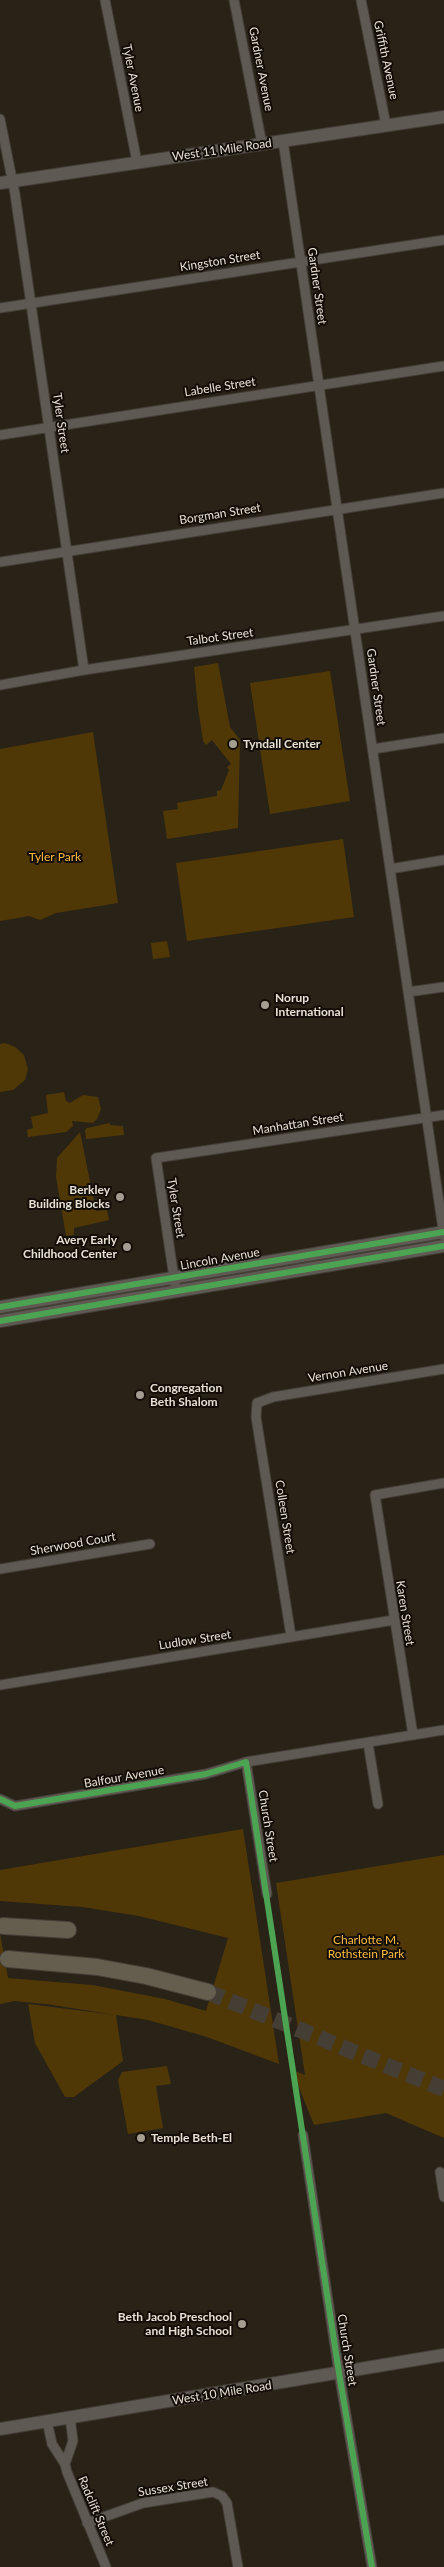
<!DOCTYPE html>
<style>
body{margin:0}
canvas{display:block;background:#282217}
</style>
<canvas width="444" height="2567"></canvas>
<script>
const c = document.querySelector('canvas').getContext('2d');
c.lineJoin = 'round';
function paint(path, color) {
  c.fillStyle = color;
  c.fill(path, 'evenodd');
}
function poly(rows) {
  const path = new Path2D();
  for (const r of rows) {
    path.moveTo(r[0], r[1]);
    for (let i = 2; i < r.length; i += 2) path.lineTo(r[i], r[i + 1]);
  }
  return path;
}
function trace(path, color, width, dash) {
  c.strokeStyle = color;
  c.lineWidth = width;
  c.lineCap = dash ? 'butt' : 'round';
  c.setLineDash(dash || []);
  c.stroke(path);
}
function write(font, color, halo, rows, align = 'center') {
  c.font = font + ' Lato,sans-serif';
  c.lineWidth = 4;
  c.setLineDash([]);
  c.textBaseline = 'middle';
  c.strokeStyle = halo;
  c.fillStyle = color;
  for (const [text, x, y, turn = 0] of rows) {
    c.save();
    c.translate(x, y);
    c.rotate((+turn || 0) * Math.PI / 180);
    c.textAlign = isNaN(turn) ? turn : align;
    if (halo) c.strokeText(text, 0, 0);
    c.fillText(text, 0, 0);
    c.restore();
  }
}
paint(poly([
 [218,663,230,727,240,740,238,828,167,839,163,811,178,809,177,803,217,796,217,791,221,790,229,770,227,767,231,764,212,740,206,745,203,741,198,708,194,667],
 [330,671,350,801,270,814,250,683],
 [93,732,118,903,56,913,40,920,29,916,0,921,0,749],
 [343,839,354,917,187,941,176,863],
 [167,941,170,957,153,959,151,943],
 [5,1043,15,1047,24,1055,28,1069,25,1080,13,1090,0,1092,0,1044],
 [64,1092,66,1101,70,1103,83,1095,98,1097,101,1109,97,1119,93,1123,72,1121,73,1126,66,1132,28,1137,27,1130,33,1128,31,1117,48,1113,46,1095],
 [110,1123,110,1125,123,1126,124,1135,86,1139,85,1130,87,1128],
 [80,1132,96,1211,107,1210,109,1220,74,1228,74,1235,66,1236,56,1177,57,1158],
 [243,1829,279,2064,207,2037,148,2020,46,2004,14,2001,0,2004,0,1933,8,1978,92,1985,165,1999,206,2011,228,1938,139,1916,82,1907,0,1901,0,1870],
 [444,1855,444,2138,386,2113,314,2125,292,2070,305,2075,276,1883],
 [28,2004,116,2015,123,2061,74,2097,65,2097,35,2043],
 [167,2066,171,2084,156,2086,163,2128,128,2134,118,2080,122,2072]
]), '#503806');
trace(poly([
 [208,1992,444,2089]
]), '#453e34', 16, [16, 8]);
const street = poly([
 [105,0,137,162],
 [234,0,262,144],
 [361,0,386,125],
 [0,119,15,194,84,670],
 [283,141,444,1236],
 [0,308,444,240],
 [0,435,444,366],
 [0,562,444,493],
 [0,685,84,670,444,616],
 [373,749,444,738],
 [390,869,444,860],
 [408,992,444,987],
 [176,1291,156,1158,444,1115],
 [0,1569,150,1544],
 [291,1636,256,1417,257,1403,273,1397,444,1369],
 [0,1685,394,1620],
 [413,1735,375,1495,444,1483],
 [368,1743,378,1804],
 [246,1762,267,1894],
 [0,1799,15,1806,206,1774,246,1762,444,1730],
 [303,2135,339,2373,372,2567],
 [440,2172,444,2197],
 [70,2417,73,2441,65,2464,67,2472,106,2567],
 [47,2421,52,2444,65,2464],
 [87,2523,143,2503,213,2492,222,2496,227,2503,238,2567]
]);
const secondary = poly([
 [0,183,444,117],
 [0,1307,444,1232],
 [0,1321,444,1246],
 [0,2429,444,2355]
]);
const highway = poly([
 [3,1926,68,1930],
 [8,1959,97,1967,146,1976,208,1992]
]);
trace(street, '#433e36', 11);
trace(secondary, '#433e36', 14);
trace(highway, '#433e36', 18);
trace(street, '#5e5952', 9);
trace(secondary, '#5e5952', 12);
trace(highway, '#645e4f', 16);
trace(poly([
 [0,1307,444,1232],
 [0,1321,444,1246],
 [0,1799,15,1806,206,1774,246,1762,339,2373,372,2567]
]), '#4ca352', 6);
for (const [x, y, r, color] of [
 [233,744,5,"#a49e92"],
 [265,1005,5,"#a49e92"],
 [120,1197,5,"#a49e92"],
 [127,1247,5,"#a49e92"],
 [140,1395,5,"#a49e92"],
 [141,2138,5,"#a49e92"],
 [242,2324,5,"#a49e92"]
]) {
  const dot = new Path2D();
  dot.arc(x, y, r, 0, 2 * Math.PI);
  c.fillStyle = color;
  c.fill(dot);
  trace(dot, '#120d06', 2);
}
write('12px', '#e7e0d5', '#120d06', [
 ["Griffith Avenue",386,60,78],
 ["Gardner Avenue",261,69,79],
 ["Tyler Avenue",133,78,79],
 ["West 11 Mile Road",222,150,-8],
 ["Kingston Street",220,261,-9],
 ["Gardner Street",317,286,82],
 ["Labelle Street",220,387,-9],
 ["Tyler Street",61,423,82],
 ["Borgman Street",220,514,-9],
 ["Talbot Street",220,637,-8],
 ["Gardner Street",376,687,82],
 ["Manhattan Street",298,1124,-9],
 ["Tyler Street",176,1208,81],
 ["Lincoln Avenue",220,1259,-10],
 ["Vernon Avenue",348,1372,-9],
 ["Colleen Street",285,1517,81],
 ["Sherwood Court",73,1544,-10],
 ["Karen Street",405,1613,81],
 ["Ludlow Street",195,1640,-9],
 ["Balfour Avenue",124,1777,-10],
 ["Church Street",268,1826,81],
 ["Church Street",347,2350,81],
 ["West 10 Mile Road",222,2393,-9],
 ["Sussex Street",173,2487,-9],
 ["Radclift Street",96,2511,67]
]);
write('bold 12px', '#e7e0d5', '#120d06', [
 ["Tyndall Center",243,744],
 ["Norup",275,998],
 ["International",275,1012],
 ["Berkley",110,1190,"right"],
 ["Building Blocks",110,1204,"right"],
 ["Avery Early",117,1240,"right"],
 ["Childhood Center",117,1254,"right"],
 ["Congregation",150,1388],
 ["Beth Shalom",150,1402],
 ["Temple Beth-El",151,2138],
 ["Beth Jacob Preschool",232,2317,"right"],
 ["and High School",232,2331,"right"]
], 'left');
write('12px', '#fbbc43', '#120d06', [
 ["Tyler Park",55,857],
 ["Charlotte M.",366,1940],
 ["Rothstein Park",366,1954]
]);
</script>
